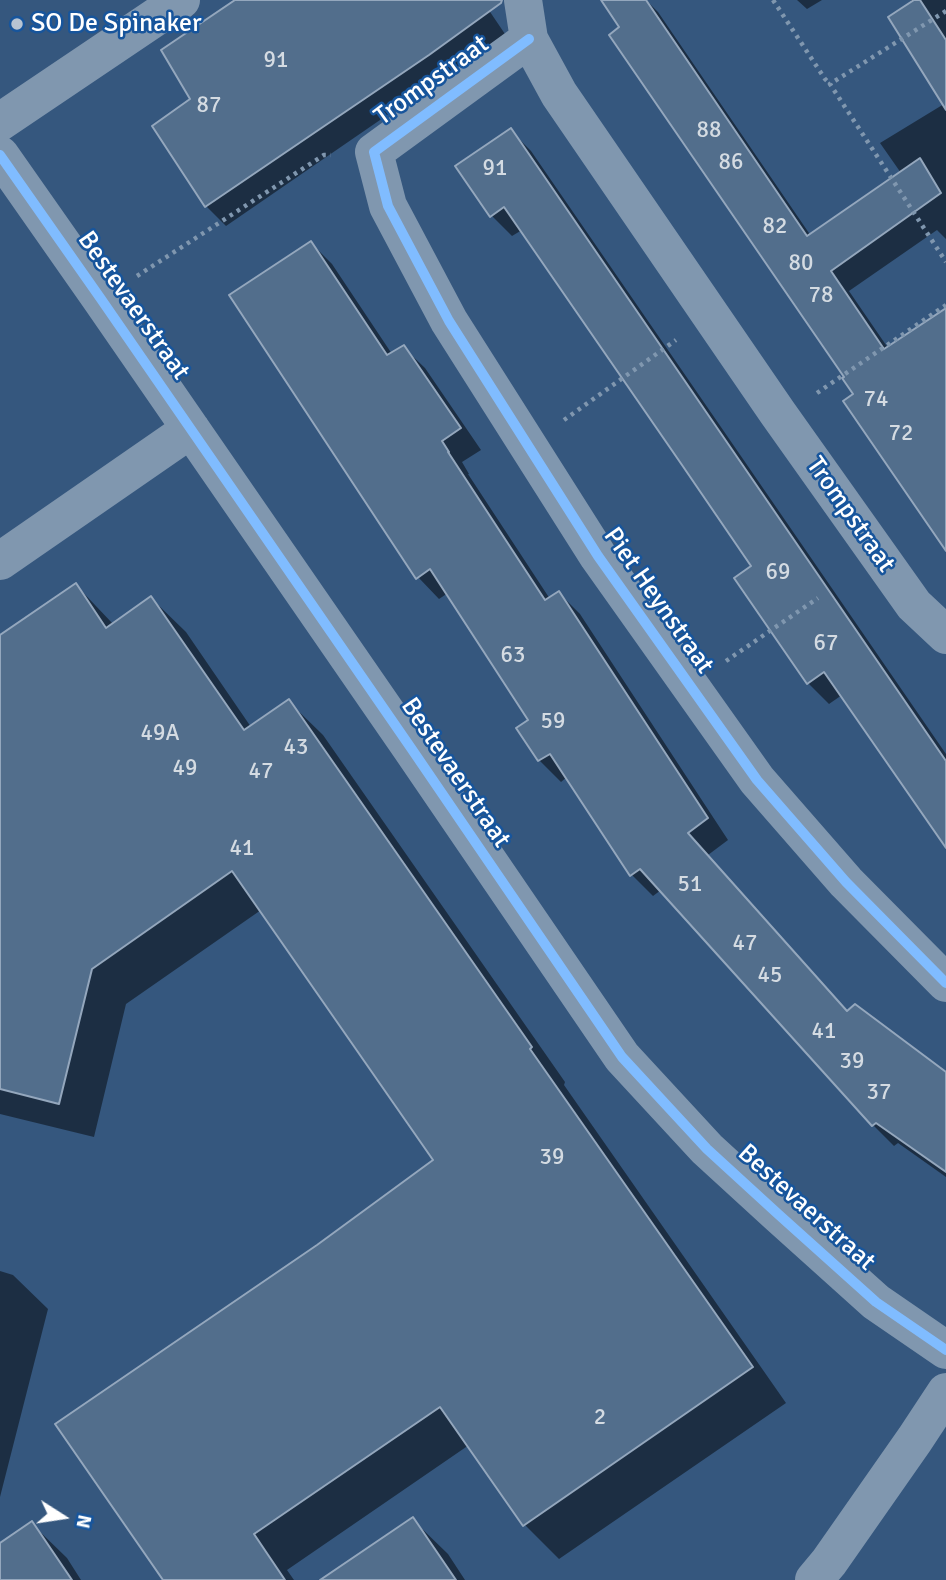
<!DOCTYPE html>
<style>
body{margin:0}
#map{position:relative;width:946px;height:1580px;overflow:hidden;background:#35577e;font-family:Signika,sans-serif}
canvas{display:block}
.north{position:absolute;left:28px;top:1482px;width:70px;height:70px;-webkit-text-stroke:5px #17559c;paint-order:stroke;rotate:102deg;font-size:19px;font-weight:700;line-height:28px;text-align:center;color:#fff}
.north::after{content:'';display:block;margin:auto;width:24px;height:32px;background:#fff;clip-path:polygon(50% 0,100% 100%,50% 72%,0 100%)}
</style>
<div id="map">
<canvas width="946" height="1580"></canvas>
<div class="north">N</div>
</div>
<script>
const c = document.querySelector('canvas').getContext('2d');
c.lineJoin = 'round';
function paint(path, color) {
  c.fillStyle = color;
  c.fill(path, 'evenodd');
}
function poly(rows) {
  const path = new Path2D();
  for (const r of rows) {
    path.moveTo(r[0], r[1]);
    for (let i = 2; i < r.length; i += 2) path.lineTo(r[i], r[i + 1]);
  }
  return path;
}
function trace(path, color, width, dash) {
  c.strokeStyle = color;
  c.lineWidth = width;
  c.lineCap = dash ? 'butt' : 'round';
  c.setLineDash(dash || []);
  c.stroke(path);
}
function write(font, color, halo, rows, align = 'center') {
  c.font = font + ' Signika,sans-serif';
  c.lineWidth = 5;
  c.setLineDash([]);
  c.textBaseline = 'middle';
  c.strokeStyle = halo;
  c.fillStyle = color;
  for (const [text, x, y, turn = 0] of rows) {
    c.save();
    c.translate(x, y);
    c.rotate((+turn || 0) * Math.PI / 180);
    c.textAlign = isNaN(turn) ? turn : align;
    if (halo) c.strokeText(text, 0, 0);
    c.fillText(text, 0, 0);
    c.restore();
  }
}
paint(poly([
 [238,0,482,0,505,34,226,226,206,206,192,100],
 [603,0,646,0,658,12,811,236,901,173,880,143,944,104,911,0,946,0,946,239,937,230,849,291,888,348,946,310,946,548,846,378],
 [797,0,822,0,807,9],
 [510,130,531,151,946,754,946,844,842,695,829,704,808,683,754,567,522,230,512,236,491,215],
 [311,243,332,264,392,354,403,347,425,368,481,450,462,462,469,474,468,474,550,599,559,593,580,614,728,840,708,855,848,1012,946,1075,946,1177,898,1143,894,1146,873,1125,661,890,653,896,632,875,567,777,561,782,539,760,519,729,531,721,448,593,439,599,418,577],
 [76,585,114,625,151,598,186,632,251,727,288,701,323,735,565,1082,564,1085,786,1403,559,1559,525,1525,469,1445,287,1570,294,1580,165,1580,318,1246,436,1160,261,910,126,1004,94,1137,0,1114,0,638],
 [0,1271,13,1275,48,1309,0,1497],
 [413,1520,448,1554,465,1580,323,1580],
 [32,1524,67,1558,81,1580,0,1580,0,1545]
]), '#0007');
const building = poly([
 [235,0,502,0,501,3,429,55,205,207,152,126,190,99,161,50,235,0],
 [601,0,646,0,807,236,920,158,941,193,831,271,884,349,946,308,946,551,843,401,853,394,842,378,844,377,609,35,619,27,601,0],
 [914,0,920,0,946,40,946,110,888,17,914,0],
 [511,128,946,761,946,848,824,672,807,684,734,578,751,566,682,465,504,207,490,217,455,166,511,128],
 [311,241,387,355,404,345,461,428,442,441,449,452,448,452,545,600,559,591,708,818,688,833,847,1011,855,1004,946,1072,946,1172,876,1123,872,1126,640,869,630,876,550,754,538,761,516,728,528,720,430,569,416,579,229,295,311,241],
 [76,583,106,628,151,596,244,730,289,699,532,1047,530,1049,753,1367,523,1526,440,1407,254,1534,285,1580,163,1580,55,1424,317,1245,433,1160,232,871,92,969,59,1104,0,1089,0,635,76,583],
 [413,1517,456,1580,320,1580,413,1517],
 [32,1521,72,1580,0,1580,0,1543,32,1521]
]);
paint(building, '#526e8c');
trace(building, '#94a7bd', 2);
trace(poly([
 [773,0,825,79,830,84],
 [946,11,830,84,946,262],
 [137,276,324,155,331,155],
 [817,393,946,305],
 [564,420,676,340],
 [726,661,818,598]
]), '#8097af', 4.5, [3.5, 5]);
trace(poly([
 [523,0,529,39,559,94,777,412,914,605,946,635],
 [529,39,374,152,388,206,449,321,598,556,757,780,846,882,946,983],
 [0,122,181,0],
 [0,155,101,299,411,748,622,1057,707,1149,778,1214,876,1302,946,1350],
 [0,561,191,429],
 [814,1580,829,1562,915,1439,946,1392]
]), '#8097af', 38);
trace(poly([
 [529,39,374,152,388,206,449,321,598,556,757,780,846,882,946,983],
 [0,155,101,299,411,748,622,1057,707,1149,778,1214,876,1302,946,1350]
]), '#80bcff', 10);
for (const [x, y, r, color] of [
 [17,24,7,"#b8c4d2"]
]) {
  const dot = new Path2D();
  dot.arc(x, y, r, 0, 2 * Math.PI);
  c.fillStyle = color;
  c.fill(dot);
  trace(dot, '#17559c', 2.5);
}
write('23px', '#d4dbe2', null, [
 ["91",276,61],
 ["87",209,106],
 ["88",709,131],
 ["86",731,163],
 ["91",495,169],
 ["82",775,227],
 ["80",801,264],
 ["78",821,296],
 ["74",876,400],
 ["72",901,434],
 ["69",778,573],
 ["67",826,644],
 ["63",513,656],
 ["59",553,722],
 ["49A",160,734],
 ["43",296,748],
 ["49",185,769],
 ["47",261,772],
 ["41",242,849],
 ["51",690,885],
 ["47",745,944],
 ["45",770,976],
 ["41",824,1032],
 ["39",852,1062],
 ["37",879,1093],
 ["39",552,1158],
 ["2",600,1418]
]);
write('26px', '#fff', '#17559c', [
 ["SO De Spinaker",31,24]
], 'left');
write('26px', '#fff', '#17559c', [
 ["Trompstraat",432,81,-36],
 ["Bestevaerstraat",133,306,55],
 ["Trompstraat",850,515,55],
 ["Piet Heynstraat",658,601,55],
 ["Bestevaerstraat",455,773,56],
 ["Bestevaerstraat",806,1208,42]
]);
</script>
